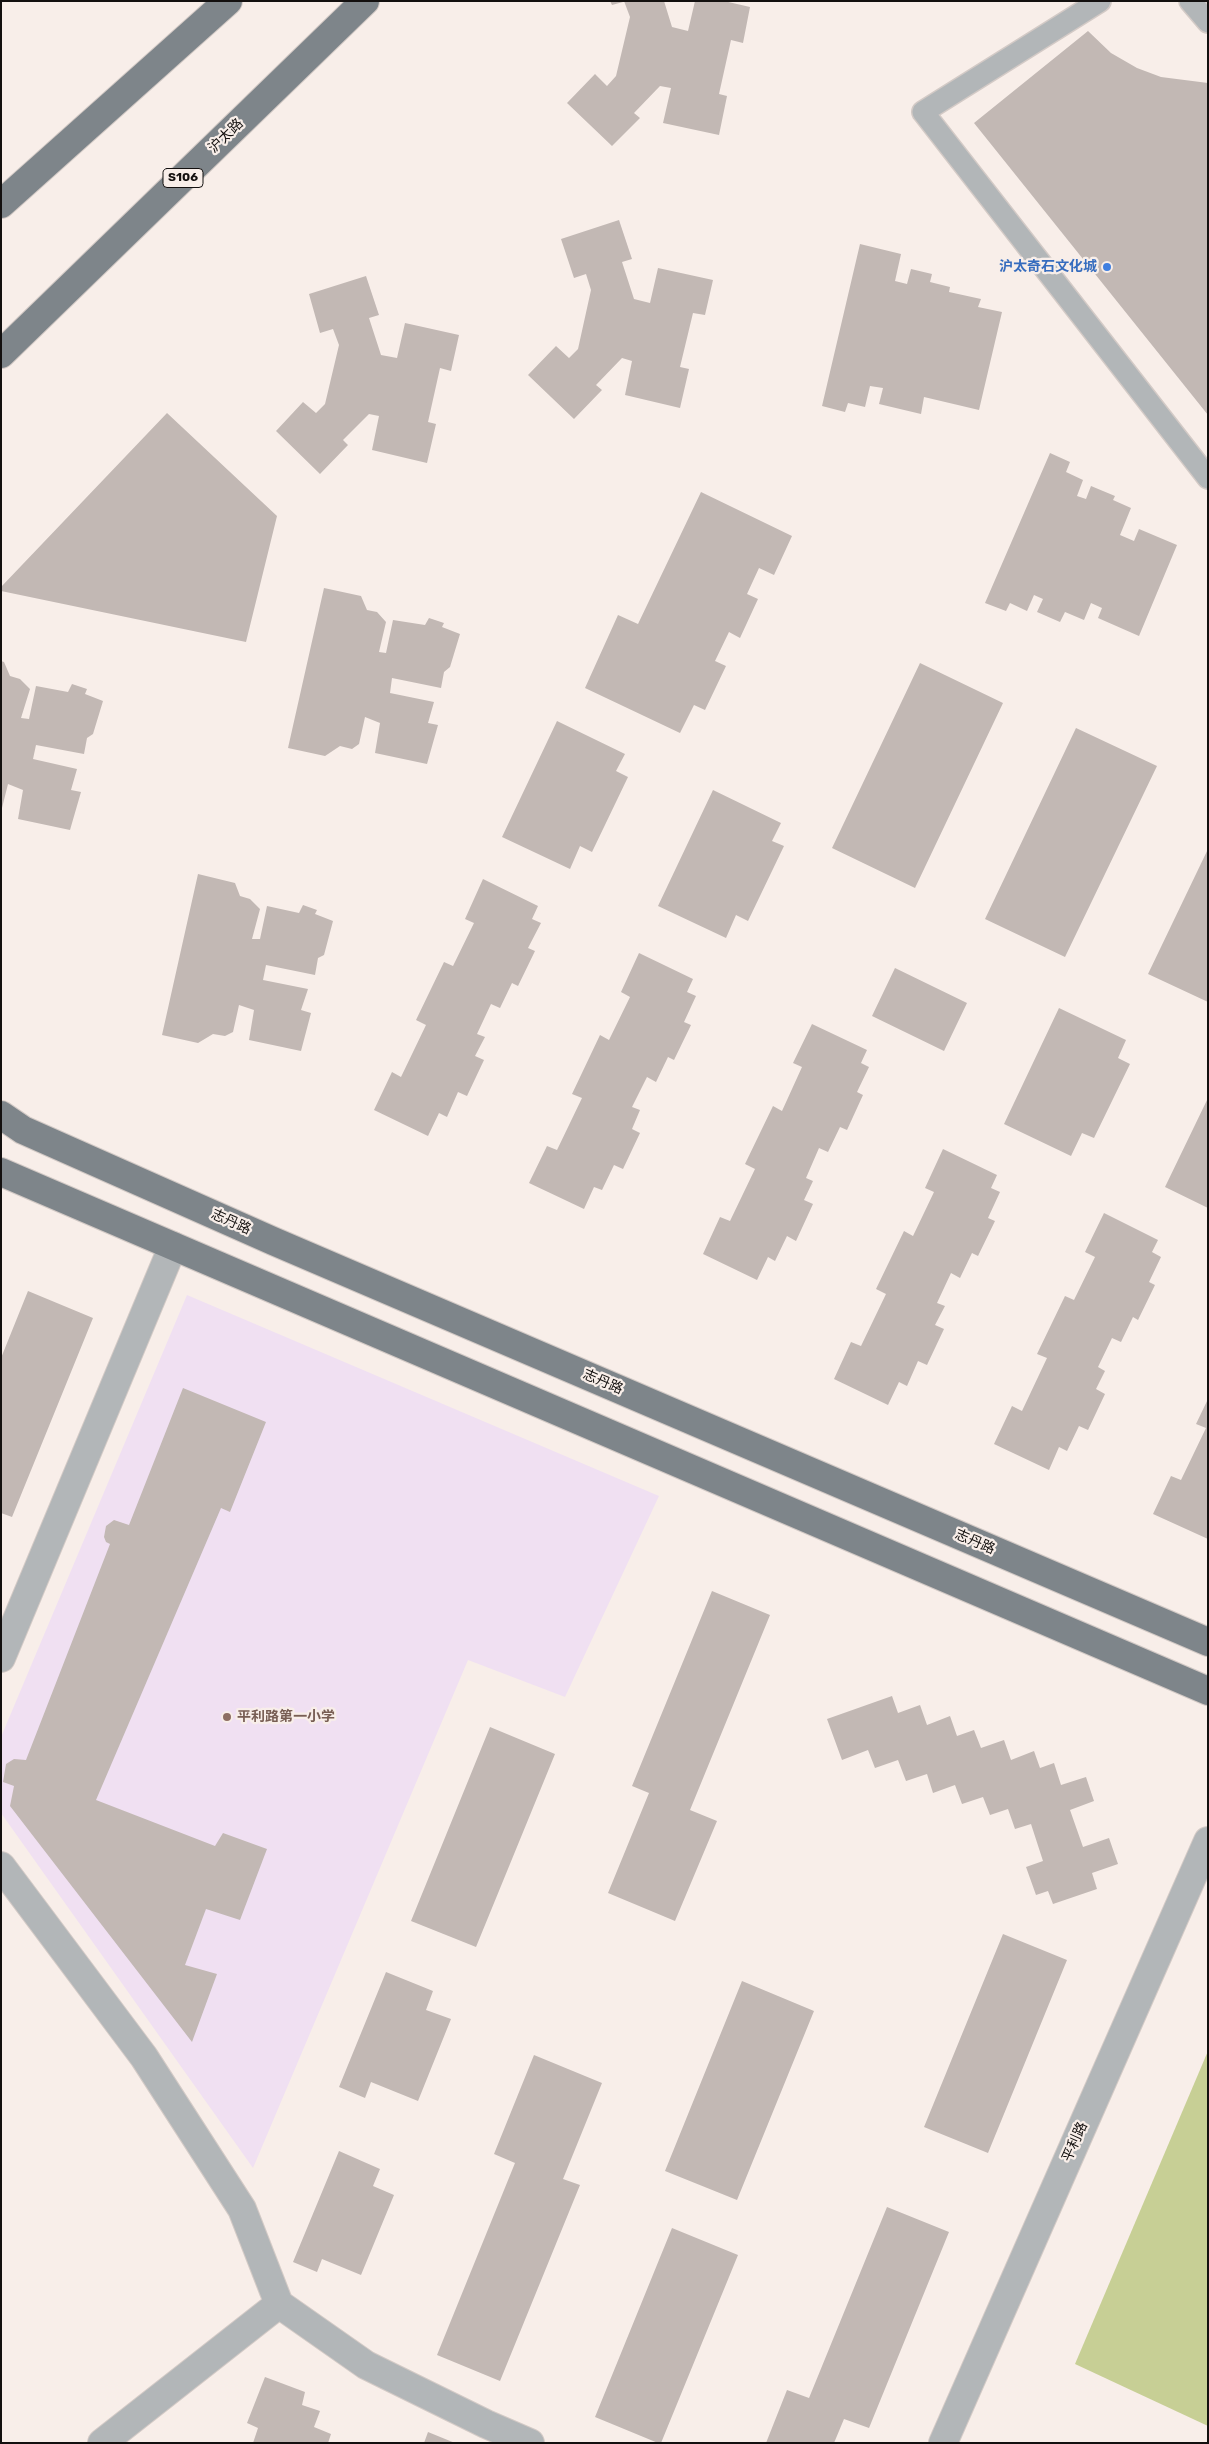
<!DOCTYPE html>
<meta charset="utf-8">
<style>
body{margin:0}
#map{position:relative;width:1209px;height:2444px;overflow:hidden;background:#f8eee9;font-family:Rubik,sans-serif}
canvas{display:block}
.frame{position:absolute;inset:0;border:2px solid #13100f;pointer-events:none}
</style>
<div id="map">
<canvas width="1209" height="2444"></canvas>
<div class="frame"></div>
</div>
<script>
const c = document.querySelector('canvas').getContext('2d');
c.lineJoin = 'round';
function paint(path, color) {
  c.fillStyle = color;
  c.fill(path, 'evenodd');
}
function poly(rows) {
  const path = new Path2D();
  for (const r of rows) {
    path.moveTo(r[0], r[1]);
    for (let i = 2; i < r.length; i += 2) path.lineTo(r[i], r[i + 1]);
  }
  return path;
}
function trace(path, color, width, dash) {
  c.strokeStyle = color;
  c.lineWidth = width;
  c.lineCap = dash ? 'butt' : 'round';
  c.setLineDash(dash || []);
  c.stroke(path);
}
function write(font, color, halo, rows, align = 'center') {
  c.font = font + ' Rubik,"Noto Sans SC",sans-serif';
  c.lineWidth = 4.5;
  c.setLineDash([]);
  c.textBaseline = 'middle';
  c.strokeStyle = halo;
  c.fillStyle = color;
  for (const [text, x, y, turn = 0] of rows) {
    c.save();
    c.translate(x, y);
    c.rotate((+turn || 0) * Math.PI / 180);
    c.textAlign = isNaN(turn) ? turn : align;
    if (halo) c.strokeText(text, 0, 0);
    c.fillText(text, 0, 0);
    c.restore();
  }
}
paint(poly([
 [187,1295,659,1496,565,1697,468,1660,253,2168,1,1813,1,1737]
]), '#f0e0f2');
paint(poly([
 [1208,2051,1208,2426,1075,2364]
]), '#c7cf95');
paint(poly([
 [610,1,623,1,623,2,612,5],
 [624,1,664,1,672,27,688,31,695,1,724,1,750,7,743,43,731,40,719,94,727,96,719,135,663,123,671,88,660,86,634,113,640,118,612,146,567,103,595,74,607,86,616,76,630,17],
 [1088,31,1111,53,1137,68,1161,77,1208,83,1208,415,974,123],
 [619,220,632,259,622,262,634,299,650,303,658,268,713,280,705,315,693,313,680,367,689,369,680,408,625,395,632,361,622,358,596,385,602,390,574,419,528,375,556,346,569,358,578,349,591,290,586,274,574,278,561,239],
 [860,244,901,254,895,281,907,284,911,269,932,274,930,282,950,287,949,292,981,299,978,307,1002,312,979,410,924,397,921,414,879,404,883,388,870,386,865,407,848,403,845,412,822,406],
 [366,276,379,315,369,318,381,355,397,358,405,323,459,335,451,371,440,368,428,422,436,424,427,463,372,450,379,416,369,414,343,440,348,445,320,474,276,431,303,402,316,413,325,404,339,345,333,329,320,333,309,294],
 [167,413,277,516,246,642,1,591,1,587],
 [1050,453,1070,462,1066,472,1083,480,1077,496,1086,499,1091,486,1115,496,1113,500,1131,508,1120,535,1134,541,1139,529,1177,545,1139,636,1098,618,1102,608,1091,603,1084,620,1065,612,1060,622,1037,612,1043,599,1034,595,1027,611,1010,603,1006,611,985,603],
 [701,492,792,536,774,575,759,568,747,594,758,599,740,638,729,632,715,661,726,666,705,710,694,705,680,733,585,688,618,615,638,624],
 [324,588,361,596,367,610,377,612,386,622,379,652,386,653,393,620,425,625,429,618,444,623,442,627,460,634,450,667,444,672,441,688,392,678,390,693,434,702,428,723,438,725,427,764,375,753,380,723,365,717,359,744,352,749,340,746,325,756,288,748],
 [1,661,4,662,10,676,20,679,30,689,21,718,29,719,36,686,68,692,72,684,87,689,85,694,103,701,93,734,87,738,84,754,36,745,33,759,77,769,71,790,81,792,70,830,18,819,23,790,8,784,1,812],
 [920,663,1003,703,915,888,832,848],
 [557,721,625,754,616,771,628,777,592,852,580,846,570,869,502,837],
 [1076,728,1157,766,1065,957,985,919],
 [713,790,781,823,772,841,784,846,748,921,736,915,726,938,658,906],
 [1208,849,1208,1002,1148,974],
 [198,874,235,883,240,896,250,899,260,909,252,939,260,939,267,906,299,913,303,905,317,910,315,914,333,921,324,955,318,958,315,975,266,965,263,980,308,989,301,1010,311,1013,301,1051,249,1040,254,1010,239,1005,233,1032,225,1036,213,1034,198,1043,162,1035],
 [483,879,538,906,532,919,541,923,528,948,535,951,518,986,512,983,500,1008,491,1004,477,1034,485,1037,475,1056,484,1060,467,1096,458,1092,447,1117,439,1113,428,1136,374,1110,392,1072,401,1077,426,1025,416,1020,444,962,453,966,474,923,465,919],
 [639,953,693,979,687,992,696,996,684,1022,691,1025,674,1060,668,1057,656,1082,647,1077,632,1107,640,1110,632,1129,640,1133,623,1169,614,1165,602,1190,594,1187,584,1209,529,1183,547,1146,557,1150,582,1098,572,1094,600,1035,609,1040,630,997,621,992],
 [895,968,967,1003,944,1051,872,1016],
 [1059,1008,1126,1040,1118,1058,1130,1064,1094,1138,1082,1133,1071,1156,1004,1124],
 [812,1024,867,1050,861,1063,869,1067,857,1092,863,1095,847,1130,840,1127,828,1152,819,1148,806,1178,813,1181,804,1200,813,1204,796,1241,787,1236,775,1261,768,1257,757,1280,703,1254,720,1217,730,1221,755,1169,745,1164,773,1106,782,1111,802,1067,793,1063],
 [1208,1098,1208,1208,1165,1187],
 [943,1149,997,1175,991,1188,1000,1192,988,1218,995,1221,978,1256,972,1253,960,1278,951,1273,937,1303,945,1306,935,1325,944,1329,927,1365,918,1361,907,1386,899,1382,888,1405,834,1379,851,1342,861,1346,886,1294,876,1289,904,1231,913,1236,934,1192,925,1188],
 [1104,1213,1158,1240,1152,1252,1161,1257,1149,1282,1155,1285,1138,1320,1133,1317,1121,1342,1112,1338,1098,1367,1105,1371,1096,1389,1105,1394,1088,1430,1079,1426,1067,1451,1059,1447,1049,1470,994,1444,1012,1406,1022,1411,1047,1358,1037,1354,1065,1296,1074,1300,1095,1257,1085,1252],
 [28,1291,93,1318,12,1517,1,1513,1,1358],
 [183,1388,266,1422,230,1512,221,1508,96,1800,215,1846,223,1833,267,1849,240,1920,206,1909,185,1965,217,1974,192,2042,10,1806,14,1786,3,1782,6,1764,14,1759,26,1760,110,1544,106,1542,104,1537,106,1526,114,1520,129,1525],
 [1208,1399,1208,1539,1153,1514,1171,1476,1181,1480,1206,1428,1196,1424],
 [712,1591,770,1615,690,1810,717,1821,675,1921,608,1893,649,1793,632,1786],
 [892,1696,898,1713,920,1705,927,1725,950,1716,957,1736,974,1730,981,1748,1004,1740,1011,1760,1034,1751,1040,1768,1054,1763,1061,1785,1086,1777,1094,1801,1070,1810,1083,1847,1109,1838,1118,1864,1092,1873,1097,1889,1053,1904,1048,1891,1036,1895,1026,1867,1043,1861,1031,1824,1015,1829,1008,1809,990,1815,983,1797,962,1804,955,1785,933,1793,927,1774,906,1781,898,1760,875,1768,868,1750,842,1760,827,1719],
 [490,1727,555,1754,476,1947,411,1921],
 [1003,1934,1067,1960,988,2153,924,2127],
 [386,1972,433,1991,426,2010,451,2019,418,2101,371,2082,365,2098,339,2087],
 [742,1981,814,2011,737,2200,665,2171],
 [534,2055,602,2083,563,2179,580,2185,500,2381,437,2355,515,2163,494,2154],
 [339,2151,380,2169,373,2186,394,2195,361,2275,322,2259,317,2272,293,2262],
 [887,2207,949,2232,869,2428,844,2419,834,2443,766,2443,787,2390,809,2398],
 [672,2228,738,2255,661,2443,658,2443,595,2417],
 [265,2377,305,2392,302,2405,320,2411,314,2427,331,2434,328,2443,253,2443,258,2428,247,2423],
 [428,2432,455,2443,424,2443]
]), '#c2b8b4');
const service = poly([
 [1100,1,923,112,1208,478],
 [1190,1,1208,22]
]);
const minor = poly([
 [1,1658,173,1246],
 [1,1866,144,2057,242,2209,279,2304,102,2443],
 [279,2304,366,2365,486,2424,530,2443]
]);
const tertiary = poly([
 [943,2443,1208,1841]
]);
const primary = poly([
 [1,204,228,1],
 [1,354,365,1],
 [1,1115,23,1130,273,1241,1208,1642],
 [1,1172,1208,1691]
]);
trace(service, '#d3cac6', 24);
trace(minor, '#d3cac6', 30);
trace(tertiary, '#d3cac6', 30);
trace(primary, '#d3cac6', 30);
trace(service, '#b2b6b8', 21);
trace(minor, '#b2b6b8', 28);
trace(tertiary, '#b2b6b8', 28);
trace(primary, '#7e858a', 28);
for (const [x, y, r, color] of [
 [1107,267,5,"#3f7fe0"],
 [227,1717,5,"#8d6e63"]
]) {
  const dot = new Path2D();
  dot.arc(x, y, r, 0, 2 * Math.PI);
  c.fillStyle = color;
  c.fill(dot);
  trace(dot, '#f8eee9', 2);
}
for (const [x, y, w] of [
 [183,178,40]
]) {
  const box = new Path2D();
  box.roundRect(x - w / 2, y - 9.5, w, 19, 4);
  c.fillStyle = '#f8eee9';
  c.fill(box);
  trace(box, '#13100f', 1);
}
write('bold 12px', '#13100f', null, [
 ["S106",183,178]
]);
write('14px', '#13100f', '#f8eee9', [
 ["沪太路",226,136,-44],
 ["志丹路",231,1222,24],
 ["志丹路",603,1382,23],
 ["志丹路",975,1542,23],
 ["平利路",1075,2142,-66]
]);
write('bold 14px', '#366cbe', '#f8eee9', [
 ["沪太奇石文化城",1097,267]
], 'right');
write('bold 14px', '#785e54', '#f8eee9', [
 ["平利路第一小学",237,1717]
], 'left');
</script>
